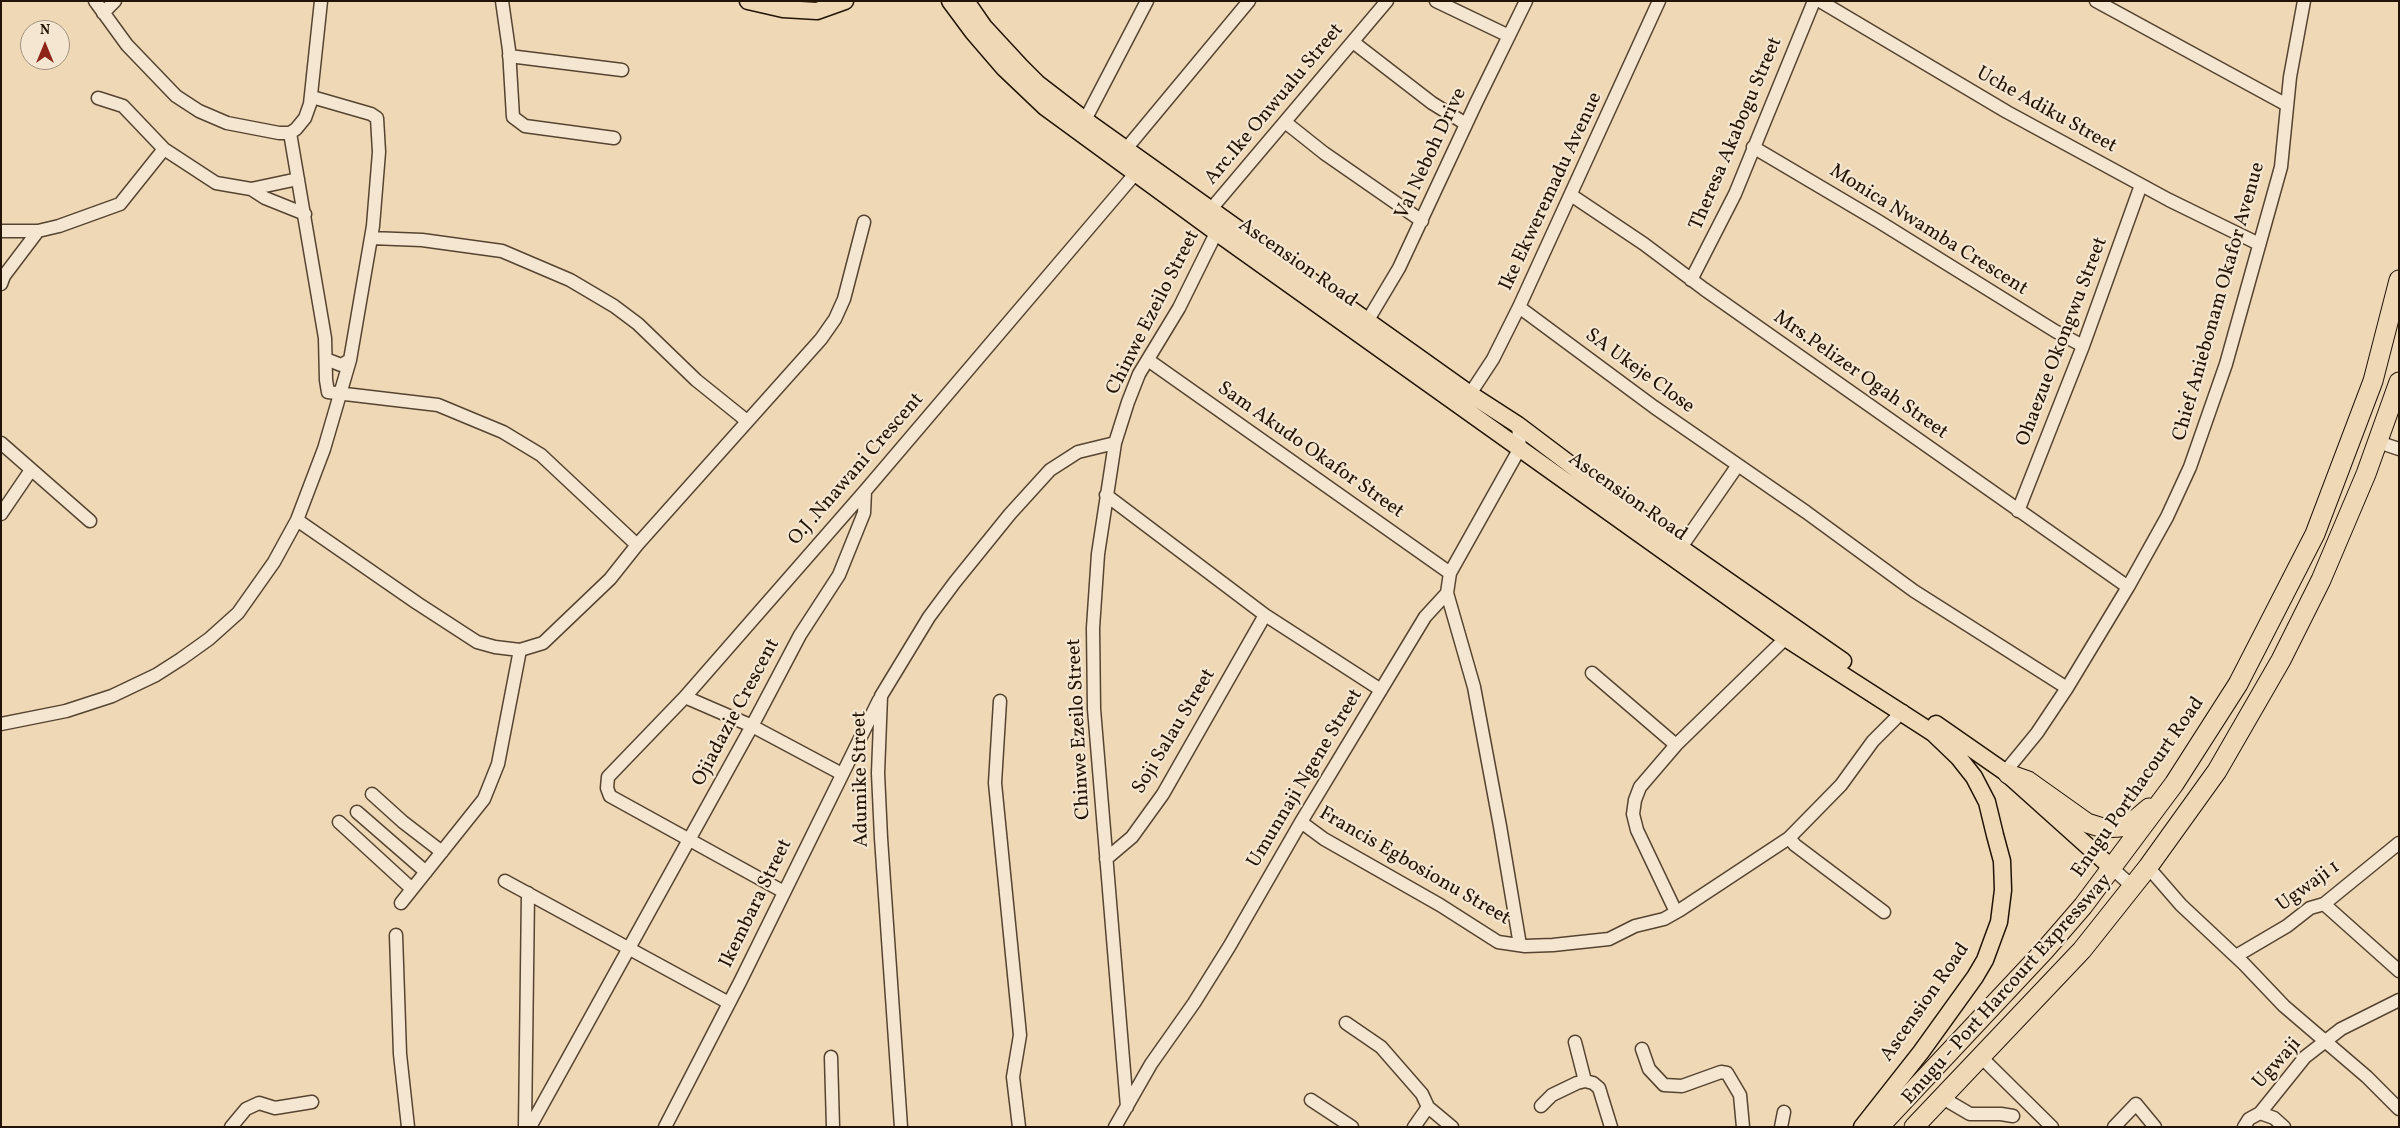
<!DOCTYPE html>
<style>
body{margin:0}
#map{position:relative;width:2400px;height:1128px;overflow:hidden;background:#eed8b6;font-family:Vollkorn,serif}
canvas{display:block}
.frame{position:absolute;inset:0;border:2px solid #231305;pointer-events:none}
.north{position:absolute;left:20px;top:20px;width:50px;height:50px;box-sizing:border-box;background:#f4e6d0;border:1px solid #a0927f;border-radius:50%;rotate:0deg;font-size:14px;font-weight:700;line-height:20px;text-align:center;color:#231305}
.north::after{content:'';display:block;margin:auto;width:18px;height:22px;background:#8f2418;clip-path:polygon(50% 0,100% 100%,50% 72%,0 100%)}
</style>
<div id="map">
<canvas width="2400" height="1128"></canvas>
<div class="frame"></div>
<div class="north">N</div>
</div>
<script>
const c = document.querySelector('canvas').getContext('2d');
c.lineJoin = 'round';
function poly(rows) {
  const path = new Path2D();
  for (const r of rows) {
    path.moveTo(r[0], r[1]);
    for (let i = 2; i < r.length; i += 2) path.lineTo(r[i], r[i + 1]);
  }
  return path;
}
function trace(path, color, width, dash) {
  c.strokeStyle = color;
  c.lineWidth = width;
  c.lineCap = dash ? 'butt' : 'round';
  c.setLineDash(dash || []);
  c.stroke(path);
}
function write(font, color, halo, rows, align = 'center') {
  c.font = font + ' Vollkorn,serif';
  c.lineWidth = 4.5;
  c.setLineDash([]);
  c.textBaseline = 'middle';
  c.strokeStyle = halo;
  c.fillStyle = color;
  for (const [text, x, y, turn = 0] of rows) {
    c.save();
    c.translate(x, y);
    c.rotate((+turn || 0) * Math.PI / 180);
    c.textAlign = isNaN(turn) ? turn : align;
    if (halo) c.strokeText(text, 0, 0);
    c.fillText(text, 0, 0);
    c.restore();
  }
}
const minor = poly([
 [95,1,127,45,176,96,199,111,227,123,279,133,290,133,296,129,305,118,310,104,321,1],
 [502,1,509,50,513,117,525,126,614,138],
 [1436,1,1509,36],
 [1820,1,2007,112,2169,200,2259,244],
 [2096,1,2287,105],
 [103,13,115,1],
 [1353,42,1432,103,1466,124],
 [509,56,622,70],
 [98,98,123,106,164,149,216,183,251,189,298,179],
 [1085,120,1147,1],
 [1285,122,1324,153,1422,221],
 [290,133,325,338,326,380,328,392,438,405,503,432,541,455,637,545],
 [1753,147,1878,221,2055,331,2083,346],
 [1121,155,1249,1],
 [251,189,265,198,305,214],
 [1571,195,1644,244,1704,289,2128,587],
 [1206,215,1387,1],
 [1,231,38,231,59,226,120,204,164,149],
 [371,238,422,240,502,251,570,280,614,306,638,324,696,380,747,421],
 [1691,280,1735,194,1814,1],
 [1,284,4,276,38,231],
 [1519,307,1654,407,1806,512,1914,591,2067,688],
 [1368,320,1399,268,1476,103,1526,1],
 [326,359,341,365,350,360],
 [1148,360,1450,573],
 [1470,394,1493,359,1519,307,1659,1],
 [2378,442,2399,449],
 [1,443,90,521],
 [1106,495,1265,615,1381,690],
 [2018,511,2083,346,2141,185],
 [1,514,31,470],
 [297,520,417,603,477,642,495,647,520,650,543,643,610,579,637,545,821,339,835,319,844,299,864,222],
 [1677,553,1738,465],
 [1447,593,1474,687,1500,826,1520,945],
 [1592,673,1676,745],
 [685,697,752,726,842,774],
 [1000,701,995,783,1020,1035,1013,1077,1019,1127],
 [1,724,66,711,112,696,156,675,181,659,209,639,238,613,274,562,297,520,324,449,350,360,373,226,379,152,377,118,371,114,312,97],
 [2005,772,2037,733,2067,688,2128,587,2167,517,2190,467,2226,364,2281,167,2290,77,2304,1],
 [372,794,403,822,442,852],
 [357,812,426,872],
 [339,822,412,889],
 [1301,822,1324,839,1440,905,1498,942,1525,946,1553,945,1609,939,1635,926,1664,919,1680,910,1789,838,1841,785,1873,741,1903,711],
 [1789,838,1795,845,1884,912],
 [1106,859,1132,837,1163,794,1265,615],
 [2148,867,2181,905,2244,964,2284,1006,2367,1077,2399,1109],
 [2112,868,2133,887],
 [505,881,729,1003],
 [784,892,610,796,607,788,608,777,685,697,865,491,1140,168],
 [401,903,484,799,498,764,520,650],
 [2324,904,2399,971],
 [1676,912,1637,830,1633,814,1635,800,1640,787,1676,745,1792,632],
 [396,935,400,1054,408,1127],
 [2236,956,2287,926,2310,908,2324,904,2399,843],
 [1346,1023,1381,1047,1422,1094,1428,1107,1452,1127],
 [1575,1042,1585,1081],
 [1642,1049,1649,1069,1664,1085,1682,1086,1721,1072,1727,1073,1740,1095,1743,1127],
 [1980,1056,2052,1127],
 [831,1057,833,1127],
 [1941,1097,1970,1114,2001,1114,2013,1116],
 [1311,1100,1352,1127],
 [1541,1106,1552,1095,1577,1083,1585,1081,1593,1083,1599,1088,1611,1127],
 [1127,1107,1094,709,1093,628,1098,554,1115,443,1128,402,1139,374,1179,308,1220,225],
 [2260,1113,2305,1057,2341,1029,2399,1000],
 [231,1127,246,1109,259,1103,275,1108,312,1102],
 [525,1127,528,893],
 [530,1127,752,726,800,635,839,575,864,513,865,491],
 [665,1127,741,980,879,700],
 [901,1127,881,838,878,773,881,696,929,617,955,582,1010,514,1050,470,1078,452,1115,443],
 [1115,1127,1151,1064,1194,1003,1229,947,1301,822,1425,617,1447,593,1450,573,1520,448,1518,425],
 [1414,1127,1428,1107],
 [1781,1127,1784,1112],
 [2114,1127,2136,1104,2155,1127],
 [2244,1127,2249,1119,2260,1113,2274,1118,2284,1127]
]);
const major = poly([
 [748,1,783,9,817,11,845,1],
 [950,1,973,32,1004,68,1045,107,1216,232,1787,639,1933,733,1959,758,1974,777,1987,802,1995,835,2002,861,2003,890,1999,922,1985,960,1975,977,1921,1052,1862,1127],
 [966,1,984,27,1021,67,1037,83,1085,120,1470,394,1518,425,1681,548,1843,661],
 [1936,724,2005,772,2112,868]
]);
const highway = poly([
 [2008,774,2028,781,2087,823,2103,828,2120,827,2136,819,2149,808],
 [1879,1127,2044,951,2083,906,2174,784,2238,684,2315,534,2373,381,2399,280],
 [1914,1127,2082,950,2148,867,2217,771,2281,660,2321,580,2366,474,2399,382]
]);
trace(minor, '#564431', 15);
trace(major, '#231305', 19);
trace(highway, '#231305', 21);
trace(minor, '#f4e6d0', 12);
trace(major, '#eed8b6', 16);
trace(highway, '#eed8b6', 19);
write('20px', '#231305', '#f4e6d0', [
 ["Arc.Ike Onwualu Street",1275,105,-50],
 ["Uche Adiku Street",2046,111,29],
 ["Theresa Akabogu Street",1737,134,-67],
 ["Val Neboh Drive",1432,154,-65],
 ["Ike Ekweremadu Avenue",1552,192,-65],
 ["Monica Nwamba Crescent",1928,231,32],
 ["Ascension Road",1297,264,35],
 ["Chief Aniebonam Okafor Avenue",2220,302,-74],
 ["Chinwe Ezeilo Street",1154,313,-63],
 ["Ohaezue Okongwu Street",2063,342,-69],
 ["SA Ukeje Close",1639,372,36],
 ["Mrs.Pelizer Ogah Street",1860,376,35],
 ["Sam Akudo Okafor Street",1310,451,35],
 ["O.J .Nnawani Crescent",857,470,-49],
 ["Ascension Road",1627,498,35],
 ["Ojiadazie Crescent",737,713,-62],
 ["Chinwe Ezeilo Street",1080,729,-93],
 ["Soji Salau Street",1175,732,-59],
 ["Adumike Street",862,779,-91],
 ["Umunnaji Ngene Street",1306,779,-59],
 ["Enugu Porthacourt Road",2139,788,-55],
 ["Francis Egbosionu Street",1414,867,30],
 ["Ugwaji 1",2309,887,-36],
 ["Ikembara Street",757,904,-64],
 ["Enugu - Port Harcourt Expressway",2008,990,-48],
 ["Ascension Road",1926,1003,-55],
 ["Ugwaji",2278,1064,-48]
]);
</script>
